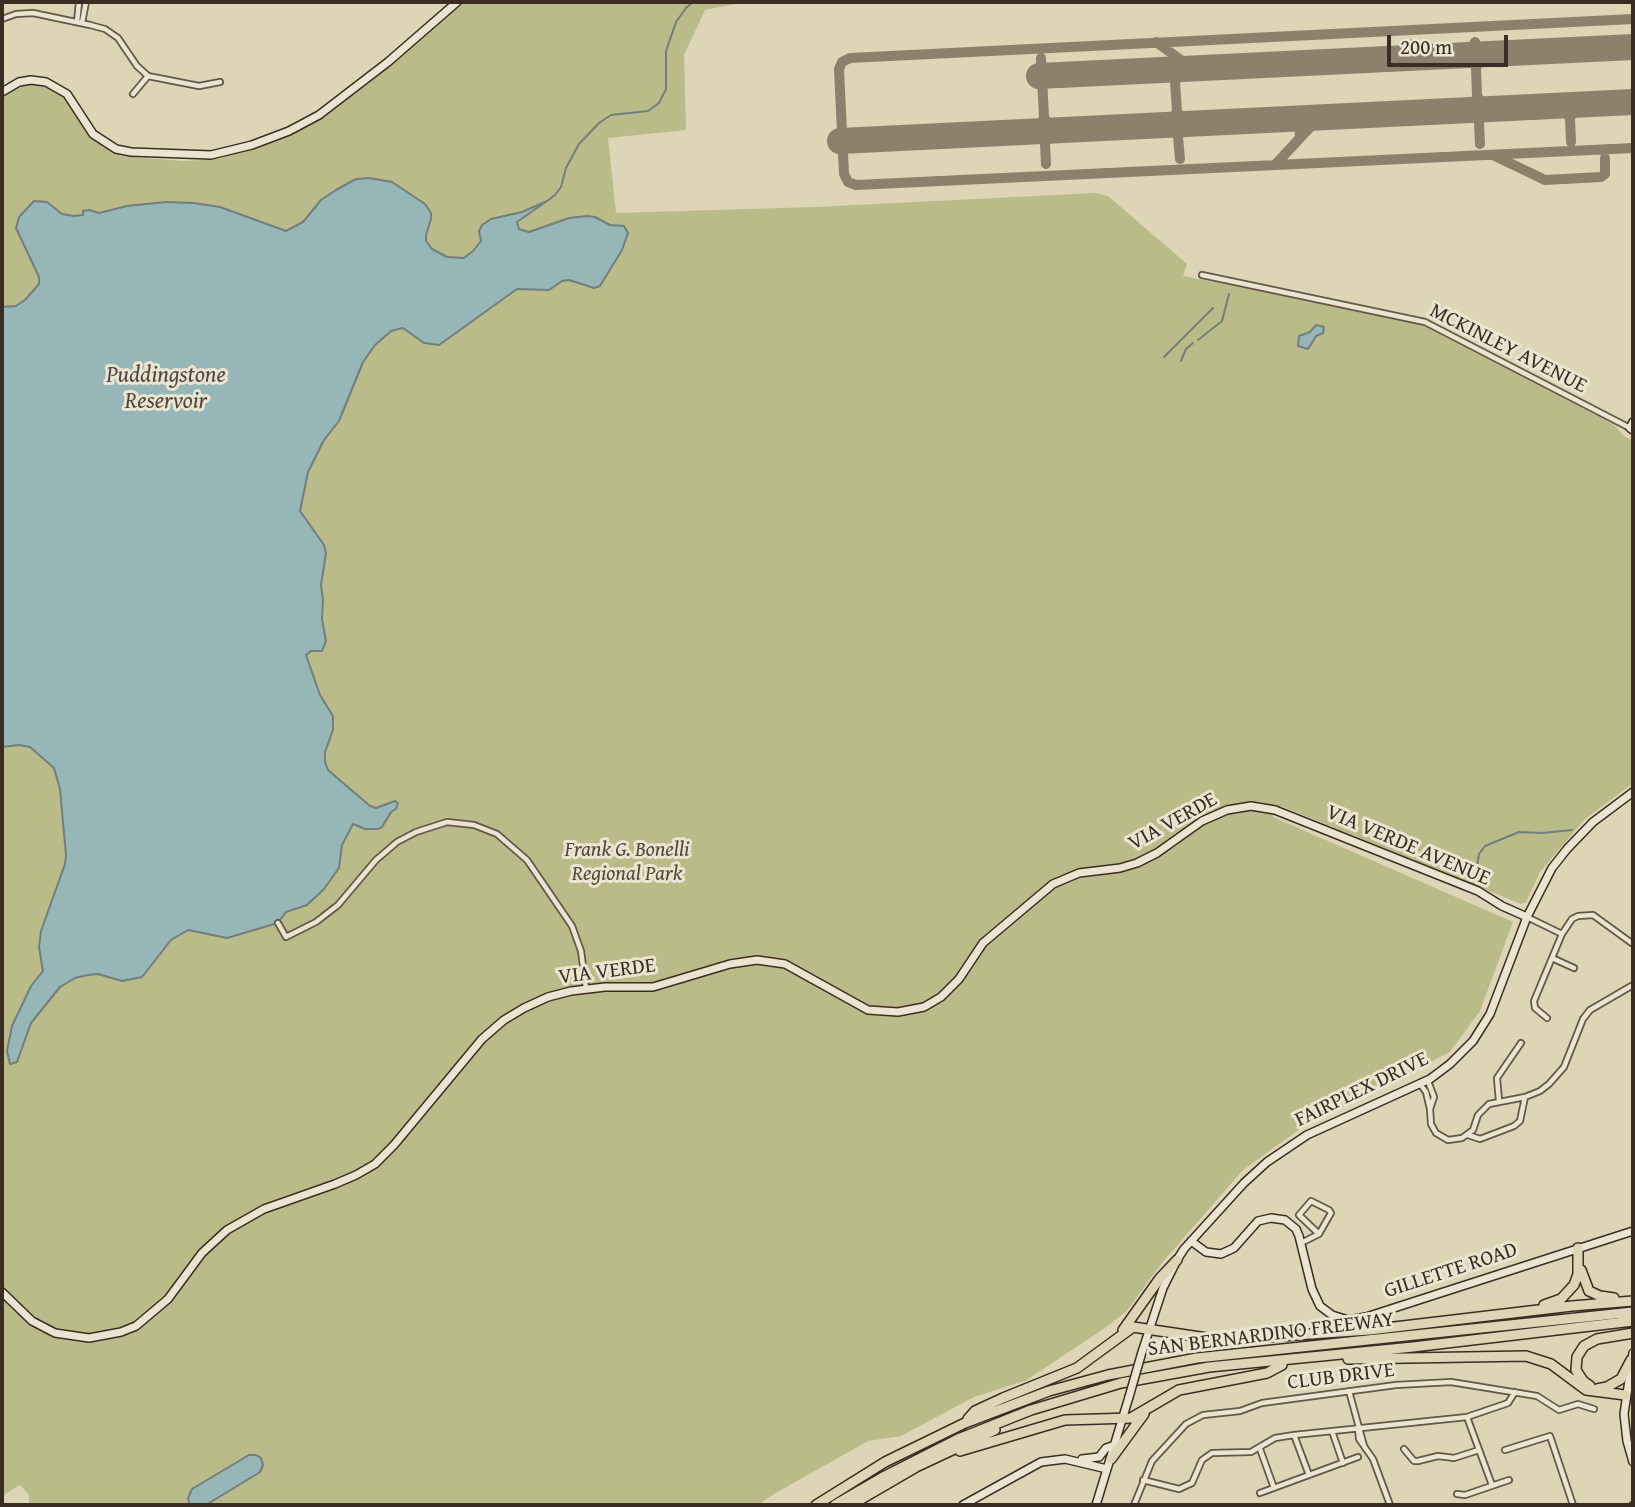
<!DOCTYPE html>
<style>
body{margin:0}
#map{position:relative;width:1635px;height:1507px;overflow:hidden;background:#ded5b6;font-family:"Gentium Book Plus",serif}
canvas{display:block}
.frame{position:absolute;inset:0;border:4px solid #3c2d24;pointer-events:none}
.scale{position:absolute;left:1387px;top:35px;width:121px;height:32px;box-sizing:border-box;border:4px solid #3c2d24;border-top:0;padding-left:9px;font-size:21px;line-height:24px;white-space:nowrap;color:#3c2d24;-webkit-text-stroke:5px #eae4d0;paint-order:stroke}
</style>
<div id="map">
<canvas width="1635" height="1507"></canvas>
<div class="frame"></div>
<div class="scale">200 m</div>
</div>
<script>
const c = document.querySelector('canvas').getContext('2d');
c.lineJoin = 'round';
function paint(path, color) {
  c.fillStyle = color;
  c.fill(path, 'evenodd');
}
function poly(rows) {
  const path = new Path2D();
  for (const r of rows) {
    path.moveTo(r[0], r[1]);
    for (let i = 2; i < r.length; i += 2) path.lineTo(r[i], r[i + 1]);
  }
  return path;
}
function trace(path, color, width, dash) {
  c.strokeStyle = color;
  c.lineWidth = width;
  c.lineCap = dash ? 'butt' : 'round';
  c.setLineDash(dash || []);
  c.stroke(path);
}
function write(font, color, halo, rows, align = 'center') {
  c.font = font + ' "Gentium Book Plus",serif';
  c.lineWidth = 6;
  c.setLineDash([]);
  c.textBaseline = 'middle';
  c.strokeStyle = halo;
  c.fillStyle = color;
  for (const [text, x, y, turn = 0] of rows) {
    c.save();
    c.translate(x, y);
    c.rotate((+turn || 0) * Math.PI / 180);
    c.textAlign = isNaN(turn) ? turn : align;
    if (halo) c.strokeText(text, 0, 0);
    c.fillText(text, 0, 0);
    c.restore();
  }
}
paint(poly([
 [460,2,746,2,705,10,684,55,686,130,608,138,616,213,815,207,1095,193,1108,196,1187,264,1183,276,1393,316,1422,325,1613,424,1624,436,1633,441,1633,783,1584,820,1540,872,1526,902,1521,904,1281,806,1273,817,1513,922,1480,1011,1450,1052,1300,1129,1243,1170,1161,1264,1126,1312,1102,1330,1025,1381,974,1397,901,1436,868,1441,774,1494,758,1505,29,1505,29,1495,20,1485,2,1496,2,92,31,80,61,89,93,134,120,156,183,161,218,159,275,141,319,119,339,106]
]), '#b9bb88');
const water = poly([
 [369,178,392,182,425,204,431,213,431,219,426,235,426,241,432,249,447,257,464,258,473,251,481,241,479,231,482,225,491,219,522,212,547,201,517,222,519,229,529,232,569,218,587,216,595,217,610,225,624,226,628,233,622,250,600,286,594,288,569,280,562,281,549,290,517,289,439,345,424,343,403,328,391,331,375,345,363,362,339,421,324,440,308,472,300,511,324,545,326,553,321,585,323,600,322,619,326,641,322,651,311,651,306,655,320,695,333,716,333,730,325,752,325,762,328,770,370,806,376,808,395,801,398,803,396,809,391,812,382,827,378,829,365,829,353,824,342,845,339,868,324,889,307,905,286,912,278,923,227,938,188,930,171,940,142,977,122,981,98,974,88,975,75,978,60,987,31,1023,17,1062,10,1064,7,1051,12,1026,31,986,43,971,39,947,41,931,65,864,66,855,60,789,54,768,30,747,19,745,2,747,2,307,16,306,25,300,39,284,39,277,16,228,19,217,34,201,47,202,62,214,74,216,83,215,83,211,89,210,99,213,127,206,166,202,194,203,220,207,286,231,303,222,321,200,336,190,356,179,369,178],
 [1316,325,1324,327,1323,333,1316,336,1308,349,1298,346,1299,336,1310,332,1316,325],
 [249,1455,256,1455,261,1458,263,1465,260,1472,206,1505,190,1505,188,1498,192,1489,249,1455]
]);
paint(water, '#96b6b7');
trace(water, '#727f7c', 2);
trace(poly([
 [547,201,555,195,561,187,566,168,579,144,599,123,611,115,648,111,659,103,666,89,666,51,676,22,686,8,693,2],
 [1198,340,1222,321,1229,294],
 [1164,357,1213,308],
 [1181,361,1186,349,1193,343],
 [1446,870,1453,868,1471,870,1477,866,1479,854,1485,846,1519,832,1542,833,1572,830]
]), '#727f7c', 2);
trace(poly([
 [1633,19,850,58,842,62,839,69,844,174,848,182,856,185,1633,148],
 [1156,42,1192,68],
 [1475,42,1478,49,1488,54,1481,58,1476,67,1471,59,1463,55,1470,51,1475,42],
 [1406,57,1413,54,1413,44,1422,52,1434,56],
 [1041,58,1044,117],
 [1476,67,1477,96],
 [1160,70,1172,75,1175,82,1182,71,1194,68],
 [1175,82,1177,111],
 [1557,105,1564,109,1570,118,1578,104],
 [1465,109,1474,114,1479,122,1481,116,1489,108],
 [1467,109,1475,103,1477,96,1487,109],
 [1044,117,1049,126,1057,130,1049,135,1045,143,1040,135,1033,131,1041,125,1044,117],
 [1288,118,1299,124,1300,138,1317,120,1329,116],
 [1570,118,1571,142],
 [1479,122,1480,144],
 [1162,125,1174,119,1177,111,1182,120,1191,123],
 [1162,125,1172,127,1178,137,1182,128,1191,123],
 [1178,137,1180,159],
 [1045,143,1046,164],
 [1495,156,1545,180,1601,177,1605,174,1605,158],
 [1275,165,1300,138]
]), '#8d816d', 10);
trace(poly([
 [1039,76,1633,47],
 [840,141,1633,102]
]), '#8d816d', 26);
const street = poly([
 [2,19,16,14,33,13,90,25,105,29,118,38,137,66,148,76,199,86,220,82],
 [77,22,79,2],
 [82,23,86,2],
 [133,94,148,76],
 [1202,275,1425,322,1630,428],
 [1527,917,1562,934],
 [278,923,286,937,316,922,338,905,376,860,397,842,416,832,447,822,474,825,497,834,527,860,572,926,581,951,586,988],
 [1552,958,1574,968],
 [1547,1018,1535,1008,1534,1001,1562,934,1572,919,1578,916,1593,915,1633,944],
 [1428,1081,1434,1097,1430,1109],
 [1420,1084,1426,1092,1430,1109,1431,1124,1436,1133,1448,1140,1462,1138,1473,1130,1478,1115,1489,1104,1525,1097,1540,1091,1549,1084,1564,1067,1583,1019,1590,1010,1633,985],
 [1499,1101,1497,1078,1521,1043],
 [1468,1135,1480,1139,1514,1126,1520,1121,1525,1097],
 [1301,1243,1319,1234,1331,1213,1329,1210,1311,1201,1299,1215,1319,1234],
 [1349,1391,1364,1446],
 [1467,1417,1492,1485],
 [1358,1428,1359,1439,1373,1459,1390,1505],
 [1332,1431,1343,1463],
 [1294,1435,1309,1475],
 [1260,1449,1274,1488],
 [1404,1449,1414,1461,1418,1461,1438,1456,1454,1458,1479,1450],
 [1505,1450,1550,1436,1573,1505],
 [1143,1480,1179,1489,1192,1483,1202,1460,1212,1453,1251,1452,1275,1438,1294,1435,1467,1417,1508,1403,1515,1392],
 [1260,1493,1358,1457],
 [1457,1494,1465,1495,1509,1480],
 [1134,1505,1152,1461,1186,1424,1203,1415,1240,1411,1262,1403,1396,1385,1451,1382,1537,1396,1559,1410,1578,1404,1594,1409],
 [1632,1505,1633,1505]
]);
const secondary = poly([
 [2,92,19,82,31,80,46,82,67,94,93,134,116,149,131,152,211,155,252,145,289,131,319,115,388,62,457,2],
 [1633,422,1630,428,1633,430],
 [1191,1241,1206,1252,1221,1254,1234,1248,1258,1221,1271,1218,1285,1220,1296,1229,1299,1236,1312,1289,1320,1306,1332,1315,1348,1320,1366,1317,1633,1231],
 [2,1292,32,1321,55,1333,89,1338,121,1332,136,1326,168,1299,202,1253,227,1230,264,1209,335,1184,356,1175,375,1164,394,1145,482,1039,504,1020,524,1008,548,997,571,991,605,987,653,987,730,964,757,960,785,964,868,1010,898,1012,924,1007,941,997,959,979,983,943,1053,884,1079,873,1120,868,1137,863,1157,853,1202,821,1227,810,1251,806,1275,810,1478,891,1502,906,1527,917],
 [1142,1352,1163,1288,1177,1260,1184,1249,1244,1183,1267,1162,1307,1135,1430,1079,1450,1064,1473,1041,1490,1014,1527,917,1552,868,1567,849,1593,822,1633,792],
 [1633,1353,1624,1414,1627,1441,1633,1462],
 [1082,1459,1099,1457,1106,1448,1115,1445],
 [963,1505,1041,1462,1065,1459,1107,1469],
 [1096,1505,1129,1397]
]);
const highway = poly([
 [1581,1270,1589,1291,1600,1296,1614,1298],
 [1544,1305,1561,1299,1574,1285,1578,1274,1578,1248],
 [1123,1330,1160,1278,1177,1260],
 [1348,1359,1526,1356,1551,1364,1586,1390,1625,1395],
 [1590,1386,1583,1381,1576,1370,1577,1357,1584,1346,1597,1339,1633,1333],
 [1597,1389,1607,1387,1621,1379,1631,1360],
 [968,1419,975,1411,1003,1398,1077,1368,1133,1327,1207,1338,1238,1339,1369,1330,1572,1306,1633,1301],
 [960,1451,1065,1420,1131,1418,1179,1390,1267,1373,1282,1365],
 [1111,1459,1144,1414],
 [816,1505,885,1462,965,1423,1049,1391,1108,1375,1197,1358,1633,1312],
 [835,1505,885,1476,958,1439,1031,1410,1121,1383,1209,1367,1413,1347,1633,1321],
 [851,1505,916,1467,995,1430]
]);
trace(street, '#645748', 8);
trace(secondary, '#3c2d24', 10);
trace(highway, '#3c2d24', 12);
trace(street, '#eae4d0', 4.5);
trace(secondary, '#eae4d0', 7);
trace(highway, '#ded5b6', 9);
const secondaryBridge = poly([
 [1129,1397,1142,1352]
]);
trace(secondaryBridge, '#3c2d24', 10, []);
trace(secondaryBridge, '#eae4d0', 7);
write('21px', '#3c2d24', '#eae4d0', [
 ["MCKINLEY AVENUE",1508,349,27],
 ["VIA VERDE",1173,822,-29],
 ["VIA VERDE AVENUE",1408,846,23],
 ["VIA VERDE",607,972,-7],
 ["FAIRPLEX DRIVE",1362,1090,-26],
 ["GILLETTE ROAD",1451,1271,-18],
 ["SAN BERNARDINO FREEWAY",1271,1335,-7],
 ["CLUB DRIVE",1341,1377,-7]
]);
write('italic 21px', '#554938', '#eae4d0', [
 ["Frank G. Bonelli",627,851],
 ["Regional Park",627,875]
]);
write('italic 23px', '#4e4841', '#eae4d0', [
 ["Puddingstone",166,376],
 ["Reservoir",166,402]
]);
</script>
